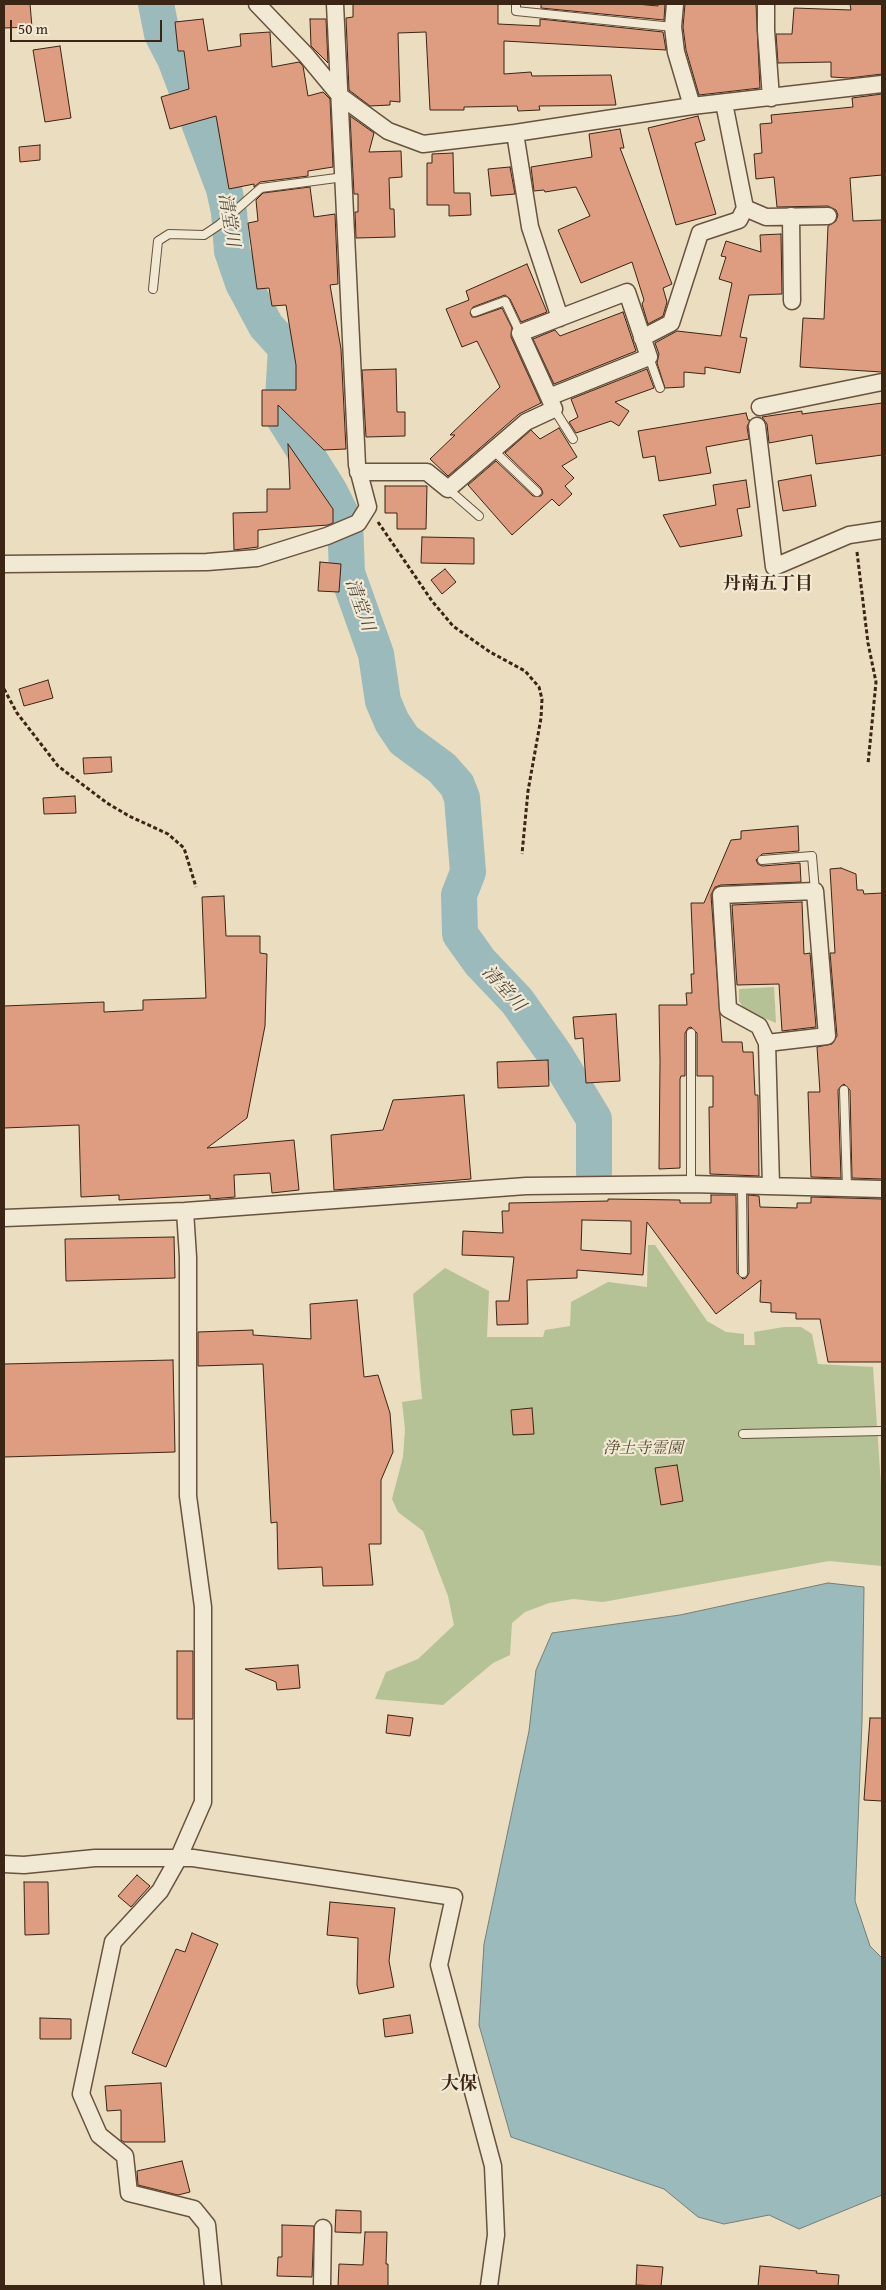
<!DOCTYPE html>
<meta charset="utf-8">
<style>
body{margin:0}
#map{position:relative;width:886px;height:2290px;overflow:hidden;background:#ebddbf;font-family:"Gentium Book Plus",serif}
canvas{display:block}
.frame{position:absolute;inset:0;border:5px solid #3b2514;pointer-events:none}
.scale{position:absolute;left:10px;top:20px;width:152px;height:22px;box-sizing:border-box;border:2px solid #3b2514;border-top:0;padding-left:6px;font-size:15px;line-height:18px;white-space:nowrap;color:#3b2514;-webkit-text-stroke:4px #f2e9d5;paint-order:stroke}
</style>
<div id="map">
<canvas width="886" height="2290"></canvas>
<div class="frame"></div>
<div class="scale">50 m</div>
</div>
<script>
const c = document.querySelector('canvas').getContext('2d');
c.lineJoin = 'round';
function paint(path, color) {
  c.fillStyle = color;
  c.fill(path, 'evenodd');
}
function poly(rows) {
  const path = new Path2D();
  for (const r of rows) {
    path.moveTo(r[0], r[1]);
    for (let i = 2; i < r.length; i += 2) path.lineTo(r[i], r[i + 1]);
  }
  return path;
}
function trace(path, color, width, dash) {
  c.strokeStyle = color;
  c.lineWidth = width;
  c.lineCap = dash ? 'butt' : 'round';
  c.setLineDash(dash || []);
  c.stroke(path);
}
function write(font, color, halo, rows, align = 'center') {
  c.font = font + ' "Gentium Book Plus","Noto Serif JP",serif';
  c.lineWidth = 4.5;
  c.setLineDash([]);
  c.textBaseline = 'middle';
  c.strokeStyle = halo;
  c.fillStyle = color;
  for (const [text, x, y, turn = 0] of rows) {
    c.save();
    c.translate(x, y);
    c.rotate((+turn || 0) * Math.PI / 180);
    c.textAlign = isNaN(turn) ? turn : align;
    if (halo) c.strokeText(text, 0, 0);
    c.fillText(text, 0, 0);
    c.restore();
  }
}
paint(poly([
 [774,987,776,1023,745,1010,739,1001,739,989],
 [648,1245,655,1245,707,1321,726,1332,744,1334,744,1345,755,1345,754,1332,784,1327,801,1327,812,1334,818,1364,873,1367,882,1500,882,1566,829,1561,603,1602,573,1599,549,1603,525,1612,512,1623,510,1655,493,1663,443,1705,375,1699,386,1672,418,1659,454,1625,448,1596,423,1531,398,1512,392,1499,403,1457,405,1429,402,1402,422,1399,413,1294,445,1268,489,1291,487,1337,543,1337,545,1330,570,1326,571,1302,608,1282,647,1287]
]), '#b4c295');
const water = poly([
 [828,1583,864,1587,862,1721,855,1901,870,1946,882,1958,882,2195,799,2229,769,2215,724,2224,698,2217,664,2189,511,2137,479,2025,484,1944,529,1731,536,1670,552,1633,680,1615,828,1583]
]);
paint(water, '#9bbabb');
trace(water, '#757e78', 1);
trace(poly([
 [156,4,162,34,175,59,224,189,229,212,232,251,243,283,266,326,286,348,282,415,330,492,345,522,347,573,376,654,383,701,392,722,404,740,442,768,457,785,462,798,468,872,459,895,460,934,480,962,517,1001,556,1056,594,1119,594,1173]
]), '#9bbabb', 36);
const building = poly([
 [4,4,30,4,32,27,4,28,4,4],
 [353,4,498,4,498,24,540,26,540,19,663,32,666,50,504,41,504,74,531,72,532,76,611,75,616,105,539,106,540,110,518,111,517,106,464,107,464,110,430,110,426,32,398,33,400,102,390,101,390,105,370,106,349,90,346,18,353,17,353,4],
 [541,4,637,4,658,6,658,4,665,4,664,20,541,8,541,4],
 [685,4,756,4,760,88,699,95,686,50,683,27,685,4],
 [850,4,882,4,882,74,849,78,831,77,831,62,778,63,776,34,792,34,794,8,851,10,850,4],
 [203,19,208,51,241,46,240,34,270,32,272,67,299,62,303,66,308,96,323,92,330,99,333,167,308,171,308,176,260,182,254,187,254,184,229,189,216,116,170,129,161,97,189,89,184,51,178,51,175,22,203,19],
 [310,19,326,19,328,63,311,46,310,19],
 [60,46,71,118,45,122,33,50,60,46],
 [882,94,882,175,850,178,853,221,882,220,882,372,800,367,803,318,824,319,828,226,836,221,838,215,836,210,828,206,777,207,774,177,756,179,754,154,762,153,760,124,772,123,771,115,853,107,852,98,882,94],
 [350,116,374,133,369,152,401,151,402,177,389,178,390,209,394,209,395,237,356,238,355,212,358,212,358,194,354,194,350,116],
 [698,116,705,140,695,143,716,214,676,225,648,128,698,116],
 [620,129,624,148,620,148,672,284,663,288,667,302,663,316,648,324,642,304,644,300,632,262,581,283,558,230,590,216,576,187,545,192,544,190,534,191,531,167,592,157,589,134,620,129],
 [40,145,40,160,20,162,19,147,40,145],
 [453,153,454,193,470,193,471,215,449,216,449,205,427,205,427,163,432,163,432,154,453,153],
 [510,167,515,194,491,196,488,169,510,167],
 [310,187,314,217,335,214,338,284,330,285,341,349,346,449,324,450,278,405,278,426,262,426,262,390,296,390,296,365,286,305,272,306,269,288,257,289,248,223,258,221,256,200,263,193,310,187],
 [781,234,782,294,749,295,740,337,747,338,740,373,705,367,705,374,684,372,684,387,665,388,657,363,659,354,655,343,677,331,721,336,732,283,719,279,726,257,721,256,726,241,761,252,760,235,781,234],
 [527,264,547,312,521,322,510,299,505,295,473,307,470,313,472,317,476,317,502,308,512,328,511,337,541,403,519,414,448,476,430,459,455,435,450,435,500,387,477,341,462,347,446,309,469,300,466,291,527,264],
 [623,312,636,351,554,384,533,339,555,330,560,336,623,312],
 [396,369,397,412,405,412,405,436,366,437,362,370,396,369],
 [647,369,654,388,615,402,629,411,619,426,611,421,576,433,569,422,578,417,571,399,647,369],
 [882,403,882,455,816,464,812,435,769,443,767,424,762,417,802,411,802,414,882,403],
 [746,413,748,420,750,420,747,427,749,439,706,447,711,473,659,481,655,456,643,458,638,431,746,413],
 [559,428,577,457,562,466,574,478,565,486,572,494,559,506,552,499,512,535,468,485,496,461,533,496,541,496,543,493,541,488,505,453,531,430,540,439,559,428],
 [288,444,333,509,333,523,328,525,258,530,258,547,234,550,233,513,267,512,267,489,290,489,288,444],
 [811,475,816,506,783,511,778,481,811,475],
 [746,480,750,507,737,509,742,536,680,547,663,515,716,505,713,485,746,480],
 [385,486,427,486,426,529,397,529,397,513,385,513,385,486],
 [422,537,474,538,474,564,421,563,422,537],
 [320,562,341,564,339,592,318,591,320,562],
 [445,569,456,582,442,594,431,580,445,569],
 [48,680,53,698,24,706,19,689,48,680],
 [111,757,112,772,84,774,83,758,111,757],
 [75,796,76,813,44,814,43,798,75,796],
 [798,826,799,851,762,854,756,860,758,864,762,866,800,863,801,882,721,885,715,887,711,895,722,1042,742,1042,743,1052,753,1052,755,1095,758,1095,759,1176,710,1174,709,1107,713,1107,713,1076,697,1076,697,1033,691,1027,688,1028,685,1033,685,1076,681,1076,680,1079,680,1168,659,1169,660,1061,659,1005,687,1005,686,993,692,993,691,974,694,974,691,903,704,903,731,840,741,839,741,831,798,826],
 [841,868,856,874,857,890,863,890,864,894,882,893,882,1179,852,1178,850,1090,844,1084,841,1086,838,1090,841,1178,811,1177,808,1092,820,1092,817,1047,832,1044,837,1036,830,953,835,953,830,869,841,868],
 [224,896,226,936,260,936,260,953,267,954,265,1026,247,1118,207,1148,294,1140,299,1190,272,1193,270,1173,234,1175,235,1197,210,1199,210,1195,119,1200,119,1195,81,1197,79,1125,4,1128,4,1006,104,1002,104,1012,143,1010,143,1000,206,998,202,897,224,896],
 [802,902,804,954,810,953,816,1027,782,1031,779,984,737,985,732,905,802,902],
 [616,1014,620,1081,586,1083,583,1038,575,1039,573,1017,616,1014],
 [548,1060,549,1086,498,1088,497,1062,548,1060],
 [464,1095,471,1179,334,1190,331,1135,383,1130,393,1100,464,1095],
 [711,1195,736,1195,737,1273,743,1279,746,1278,749,1273,748,1195,759,1196,760,1207,797,1208,797,1203,811,1203,811,1197,882,1199,882,1362,828,1362,820,1319,796,1319,796,1313,771,1312,771,1303,760,1302,761,1280,716,1314,647,1222,643,1275,577,1270,577,1278,527,1280,528,1324,497,1325,496,1301,509,1301,514,1257,462,1255,463,1231,503,1233,502,1211,509,1211,509,1203,608,1201,608,1199,680,1200,680,1203,711,1203,711,1195],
 [582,1220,631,1221,631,1254,581,1250,582,1220],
 [174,1237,175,1278,66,1281,65,1239,174,1237],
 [357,1300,364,1377,378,1375,390,1413,393,1452,381,1480,381,1544,369,1544,373,1585,323,1586,322,1567,278,1569,277,1522,271,1523,263,1364,198,1366,198,1332,253,1330,253,1335,311,1339,310,1304,357,1300],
 [173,1360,175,1452,4,1457,4,1364,173,1360],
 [532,1408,534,1434,513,1435,511,1410,532,1408],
 [677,1465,683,1501,661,1505,655,1468,677,1465],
 [177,1651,193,1651,193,1719,177,1719,177,1651],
 [298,1665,300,1688,277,1690,276,1682,245,1669,298,1665],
 [388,1715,413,1718,410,1736,386,1733,388,1715],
 [870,1718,882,1718,882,1801,864,1800,870,1718],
 [137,1875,150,1886,131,1907,118,1896,137,1875],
 [24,1882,48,1882,49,1934,25,1935,24,1882],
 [330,1902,395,1908,389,1961,394,1987,359,1994,357,1985,358,1938,327,1935,330,1902],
 [192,1933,218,1944,166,2067,132,2053,176,1949,185,1952,192,1933],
 [410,2015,413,2033,385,2037,383,2019,410,2015],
 [40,2018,71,2019,71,2039,40,2039,40,2018],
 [161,2083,165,2142,124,2142,121,2140,121,2110,107,2111,105,2086,161,2083],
 [182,2161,190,2192,178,2195,138,2185,137,2171,182,2161],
 [336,2210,361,2211,361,2233,335,2232,336,2210],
 [282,2225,314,2226,312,2277,277,2276,278,2257,282,2257,282,2225],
 [365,2232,387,2232,386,2264,388,2264,388,2286,338,2286,339,2264,363,2265,365,2232],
 [637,2265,663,2267,661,2286,636,2285,637,2265],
 [760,2266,817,2271,816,2273,839,2275,838,2286,758,2286,760,2266]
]);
paint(building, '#de9c81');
trace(building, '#3b2514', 1);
const service = poly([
 [516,4,516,11,673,27],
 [153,289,158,241,169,234,204,235,219,225,261,188,344,177],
 [475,312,505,301,520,333],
 [649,357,660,388],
 [554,409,573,439],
 [493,450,537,492],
 [448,489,479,516],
 [762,860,812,856,815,891],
 [691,1033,691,1184],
 [844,1090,847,1188],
 [742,1185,743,1273],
 [743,1434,882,1431]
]);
const minor = poly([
 [257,4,306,55,340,96,388,131,423,144,515,133,692,106,882,84],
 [675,4,673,27,676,52,692,106],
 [766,4,766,30,771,98],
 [515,133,530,227,560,318],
 [745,208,766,217,828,216],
 [791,216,792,301],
 [642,338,671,323,700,233,739,220,745,208,724,103],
 [760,407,882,382],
 [757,426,774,567,849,535,882,530],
 [358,472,427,472,448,489,526,422,554,409,549,397,520,333,627,292,649,357,549,397],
 [4,564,207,562,257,558,327,536,358,523,368,507,357,465,335,4],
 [767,1043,827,1036,815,891,721,895,728,1009,759,1026,767,1043,771,1185],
 [185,1211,188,1257,188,1496,203,1607,203,1802,178,1859,160,1891,113,1942,81,2094,99,2135,125,2156,129,2193,194,2209,207,2225,213,2286],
 [4,1218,185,1211,526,1186,691,1184,882,1189],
 [4,1864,24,1865,95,1858,193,1858,454,1897,439,1965,493,2166,496,2235,489,2286],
 [322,2286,323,2228]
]);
trace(service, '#67533f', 10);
trace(minor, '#67533f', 19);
trace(poly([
 [378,522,432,601,453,626,490,652,525,671,539,687,542,699,541,718,528,791,522,854],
 [857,552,868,643,876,682,868,764],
 [4,689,17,713,58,766,107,803,129,816,168,834,184,848,196,887]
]), '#3b2514', 3, [4, 2.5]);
trace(service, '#f2e9d5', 8);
trace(minor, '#f2e9d5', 16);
write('italic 16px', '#594c34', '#f2e9d5', [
 ["浄土寺霊園",643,1449]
]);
write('italic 18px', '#534a3e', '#f2e9d5', [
 ["清堂川",228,220,81],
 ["清堂川",359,605,71],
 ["清堂川",503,989,48]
]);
write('bold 18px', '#3b2514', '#f2e9d5', [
 ["丹南五丁目",768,584],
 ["大保",459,2084]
]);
</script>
